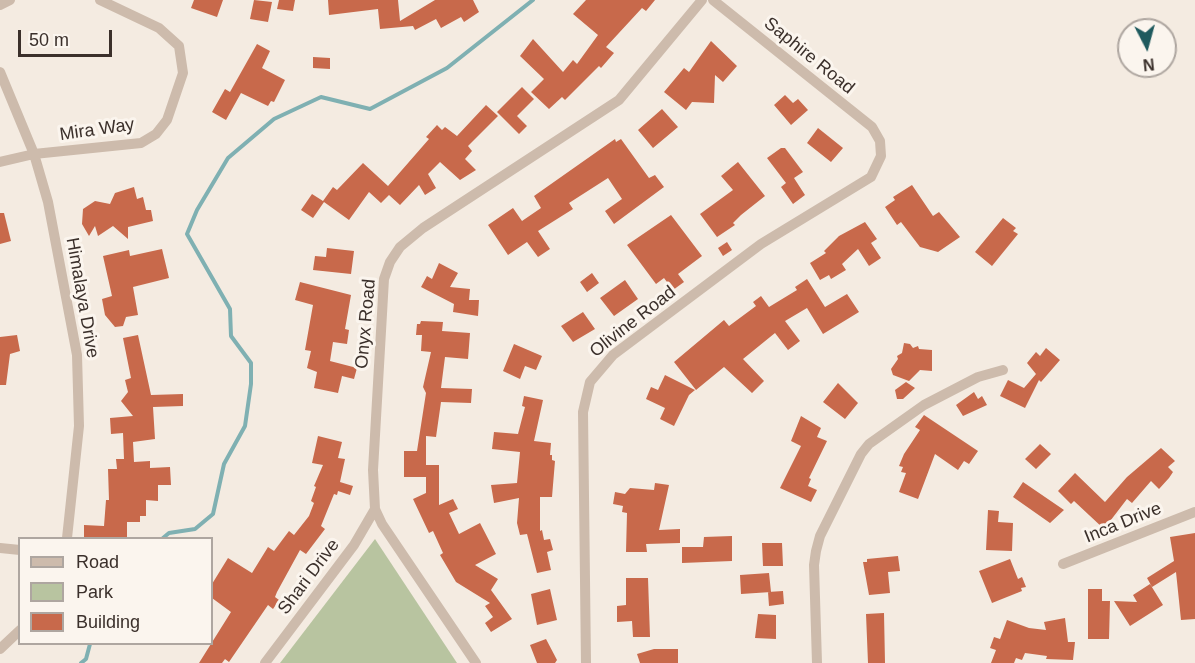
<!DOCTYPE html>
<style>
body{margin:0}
#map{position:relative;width:1195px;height:663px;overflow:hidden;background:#f4ebe1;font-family:Arial,sans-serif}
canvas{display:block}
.legend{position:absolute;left:18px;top:537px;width:195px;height:108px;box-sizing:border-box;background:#fbf5ee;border:2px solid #aea6a0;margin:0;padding:8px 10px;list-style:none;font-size:18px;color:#3b302b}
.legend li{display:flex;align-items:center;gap:12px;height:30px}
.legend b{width:30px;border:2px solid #aea6a0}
.north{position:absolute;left:1117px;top:18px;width:60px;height:60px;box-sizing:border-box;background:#fbf5ee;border:2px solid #aea6a0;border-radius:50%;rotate:174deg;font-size:16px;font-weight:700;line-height:24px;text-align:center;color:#3b302b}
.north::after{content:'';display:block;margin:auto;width:21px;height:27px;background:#1f5a5e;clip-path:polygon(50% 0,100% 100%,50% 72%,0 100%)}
.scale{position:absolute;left:18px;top:30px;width:94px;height:27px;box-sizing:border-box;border:3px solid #3b302b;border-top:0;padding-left:8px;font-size:18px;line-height:21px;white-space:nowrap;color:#3b302b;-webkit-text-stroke:4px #fbf5ee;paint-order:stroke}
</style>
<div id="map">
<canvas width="1195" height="663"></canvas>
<ul class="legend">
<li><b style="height:8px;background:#cdbbac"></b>Road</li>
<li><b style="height:16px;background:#b8c4a0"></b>Park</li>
<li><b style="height:16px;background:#c8694b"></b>Building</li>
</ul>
<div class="north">N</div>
<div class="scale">50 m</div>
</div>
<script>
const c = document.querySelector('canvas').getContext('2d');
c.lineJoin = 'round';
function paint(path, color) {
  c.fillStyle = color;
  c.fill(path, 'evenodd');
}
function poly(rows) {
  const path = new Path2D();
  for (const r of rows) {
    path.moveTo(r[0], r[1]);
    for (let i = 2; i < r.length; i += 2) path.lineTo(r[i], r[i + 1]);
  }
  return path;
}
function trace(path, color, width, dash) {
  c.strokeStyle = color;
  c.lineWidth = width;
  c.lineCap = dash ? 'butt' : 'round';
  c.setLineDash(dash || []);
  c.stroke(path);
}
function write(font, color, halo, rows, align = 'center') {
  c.font = font + ' Arial,sans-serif';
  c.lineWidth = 6;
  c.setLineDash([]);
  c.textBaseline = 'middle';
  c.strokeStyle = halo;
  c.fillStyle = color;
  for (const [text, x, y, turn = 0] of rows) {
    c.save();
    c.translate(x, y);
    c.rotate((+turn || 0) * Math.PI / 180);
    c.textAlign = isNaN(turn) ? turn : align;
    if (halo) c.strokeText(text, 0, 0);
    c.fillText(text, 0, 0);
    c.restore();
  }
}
paint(poly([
 [375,539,457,663,280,663]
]), '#b8c4a0');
trace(poly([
 [163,538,169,533,195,529,213,514,224,464,245,426,251,384,251,363,231,336,230,309,187,234,197,210,228,158,274,119,321,97,370,109,447,68,533,0],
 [81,663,86,659,90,644]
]), '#7fb0b2', 4);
paint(poly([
 [194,0,223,0,217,17,191,8],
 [254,0,272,2,268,22,250,19],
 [279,0,295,0,293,11,277,9],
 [328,0,398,0,400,21,435,0,473,0,479,12,464,22,461,17,441,28,436,19,415,30,413,26,380,29,378,9,329,15],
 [586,0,655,0,646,11,642,8,606,47,614,53,601,68,599,66,565,100,562,97,549,109,531,92,544,79,520,56,533,39,563,72,573,60,577,64,598,35,573,14],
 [711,41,737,66,723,82,715,75,714,103,692,102,686,110,664,92,684,68,689,72],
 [257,44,270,51,262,68,285,80,274,102,271,101,268,106,241,93,226,120,212,112,225,89,230,92],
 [313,57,330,58,330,69,313,68],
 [522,87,534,99,517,116,527,126,519,134,497,112],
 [785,95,793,103,798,99,808,110,791,125,774,105],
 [486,105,498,116,468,146,472,151,465,159,476,170,460,180,440,162,428,174,436,188,425,195,419,185,400,205,389,195,381,203,369,192,349,220,324,202,313,218,301,210,312,194,323,201,333,187,337,190,363,163,388,186,429,139,426,137,437,125,442,130,445,127,457,136],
 [662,109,678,127,653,148,638,130],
 [818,128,843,148,831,162,807,143],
 [615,139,616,142,621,139,649,178,655,175,664,187,614,224,605,211,622,199,608,178,569,203,573,209,538,231,550,249,538,257,527,242,508,255,488,225,513,208,522,221,541,208,534,196],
 [781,148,785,148,803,172,794,178,805,195,793,204,781,187,786,183,767,158],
 [738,162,765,196,741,215,733,223,735,225,717,237,700,214,733,190,721,176],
 [912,185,933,216,939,212,960,237,938,252,920,247,901,222,897,225,885,207,895,200,893,197],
 [134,187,137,199,143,197,146,210,151,210,153,221,128,227,128,239,113,226,98,236,95,226,89,236,82,224,83,209,95,201,110,204,115,193],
 [0,213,4,213,11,241,0,244],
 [671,215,702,256,678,274,684,282,673,290,664,278,656,284,627,245],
 [1003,218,1016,228,1013,231,1018,234,992,266,975,252],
 [865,222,877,239,871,243,881,258,869,266,858,249,842,264,846,270,831,279,829,275,820,280,810,263,826,253,824,251,839,236],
 [727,242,732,250,723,256,718,248],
 [327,248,354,251,351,274,313,270,315,256,326,257],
 [162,249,169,278,133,287,138,315,126,317,123,326,115,327,105,315,102,299,112,296,103,256,129,250,130,256],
 [439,263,458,273,450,287,470,289,469,300,479,300,478,316,453,312,454,304,421,287,427,276,432,279],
 [592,273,599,283,587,292,580,282],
 [807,279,825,307,847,294,859,312,823,334,807,308,785,321,800,341,788,350,775,333,743,359,764,381,752,393,724,367,696,390,674,362,724,320,729,326,756,306,753,302,761,296,769,307,797,290,795,287],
 [625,280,638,299,614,316,600,298],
 [300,282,351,295,345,329,349,330,347,344,333,342,330,361,357,368,354,379,342,376,338,393,314,388,317,372,307,368,311,351,305,350,313,305,295,300],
 [583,312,595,329,573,342,561,326],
 [421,321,443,322,442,331,470,333,468,359,445,357,441,388,472,389,471,403,441,402,436,437,426,436,426,465,439,465,439,505,453,499,458,509,449,513,459,534,480,523,496,554,475,565,498,579,491,590,512,619,491,632,485,623,493,617,485,606,490,603,456,582,440,555,443,553,433,531,429,533,413,499,426,493,426,477,404,477,404,451,417,451,426,393,423,387,431,352,421,351,422,335,416,335,417,324,420,324],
 [17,335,20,351,10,354,6,385,0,385,0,337],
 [138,335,151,395,183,394,183,406,153,407,155,439,133,442,134,462,150,461,150,468,170,467,171,485,158,485,158,501,146,500,146,516,140,516,140,522,127,522,127,538,84,538,84,525,104,526,106,500,109,500,108,469,117,469,116,459,124,459,123,433,111,434,110,418,133,416,121,401,128,392,125,380,131,378,123,338],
 [904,343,910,344,913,348,918,346,919,349,932,350,932,371,920,370,909,381,893,375,891,369,898,359,897,356,902,353],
 [514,344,542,356,536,370,525,366,520,379,503,371],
 [1046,348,1060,360,1041,382,1039,380,1025,408,1000,396,1008,380,1024,388,1036,374,1027,363,1036,352,1040,356],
 [665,375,695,390,689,395,674,426,660,419,665,408,646,399,651,387,658,390],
 [906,382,915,388,903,399,897,399,895,390],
 [838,383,858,403,845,419,823,402],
 [974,392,978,399,982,396,987,405,963,416,956,405],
 [524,396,543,400,534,441,551,443,550,455,552,455,552,460,555,461,552,497,540,497,540,531,542,530,544,540,550,539,553,550,547,552,551,570,537,573,527,534,520,535,517,523,519,498,494,503,491,485,517,483,520,452,492,449,494,432,518,434,525,407,522,406],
 [924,415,978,451,969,464,964,461,958,470,935,454,918,499,899,492,906,473,901,472,903,467,899,466,904,454,920,430,915,427],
 [801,416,821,428,817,437,827,441,809,478,811,479,808,486,817,490,811,502,780,488,801,446,791,441],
 [318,436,342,442,338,458,345,459,340,482,353,486,350,495,338,491,337,495,334,494,321,526,325,529,306,554,300,550,277,592,275,597,279,600,273,609,268,605,229,662,225,659,222,663,199,663,231,612,212,598,212,584,228,558,252,573,268,547,274,551,289,531,294,535,309,516,314,503,311,501,316,487,314,486,323,465,312,463],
 [1040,444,1051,454,1036,469,1025,459],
 [1161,448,1175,461,1168,467,1173,472,1169,478,1159,489,1151,481,1132,503,1127,499,1104,529,1074,501,1071,504,1058,491,1075,473,1105,502,1127,477],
 [1023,482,1064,510,1050,523,1013,497],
 [655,483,669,485,659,530,680,529,680,543,646,544,647,552,626,552,627,513,622,512,623,506,613,504,615,492,625,494,630,488,654,490],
 [988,510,999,511,998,522,1013,523,1012,551,986,550],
 [1195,533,1195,619,1181,620,1176,572,1152,587,1147,578,1174,561,1170,537],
 [732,536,732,561,682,563,682,547,703,547,704,537],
 [762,543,782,543,783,566,763,566],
 [898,556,900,571,888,572,890,593,869,595,863,562,867,562,867,559],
 [1010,559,1018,579,1022,577,1026,587,1021,588,1022,591,992,603,979,571],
 [769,573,771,592,741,594,740,575],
 [626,578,648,578,650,637,633,637,632,621,617,622,617,606,626,605],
 [1150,584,1163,605,1130,626,1114,601,1137,602,1133,595],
 [550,589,557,620,537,625,531,594],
 [1088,589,1102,589,1102,601,1110,601,1109,639,1088,639],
 [783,591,784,604,769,606,768,592],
 [884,613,885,663,868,663,866,614],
 [758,614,776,615,776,639,755,638],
 [1065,618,1068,642,1075,642,1073,660,1046,659,1047,656,1025,653,1022,660,1016,658,1014,663,991,663,996,650,990,648,994,637,1000,639,1007,620,1029,628,1046,630,1044,622],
 [546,639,557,660,555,663,537,663,530,645],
 [654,649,678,649,678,663,640,663,637,654]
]), '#c8694b');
trace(poly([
 [0,5,10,0],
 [0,72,34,154,48,202,77,355,79,426,67,538],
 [0,162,34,154,141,143,156,134,167,120,183,73,179,46,159,28,100,0],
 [0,548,20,550],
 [1063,564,1195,512],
 [0,649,20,630],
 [265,663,354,545,375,509],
 [476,663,382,524,375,509,373,470,384,279,390,262,400,247,423,228,619,100,702,0],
 [586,663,583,412,590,382,613,355,761,244,871,177,881,156,880,141,872,127,713,0],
 [817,663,814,565,816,551,820,536,861,454,869,444,924,405,978,377,1003,370]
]), '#cdbbac', 10);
write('18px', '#3b302b', '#fbf5ee', [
 ["Saphire Road",809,56,39],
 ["Mira Way",97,130,-8],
 ["Himalaya Drive",82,298,80],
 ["Olivine Road",633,322,-38],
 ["Onyx Road",366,324,-85],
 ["Inca Drive",1123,523,-22],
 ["Shari Drive",309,577,-53]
]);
</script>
